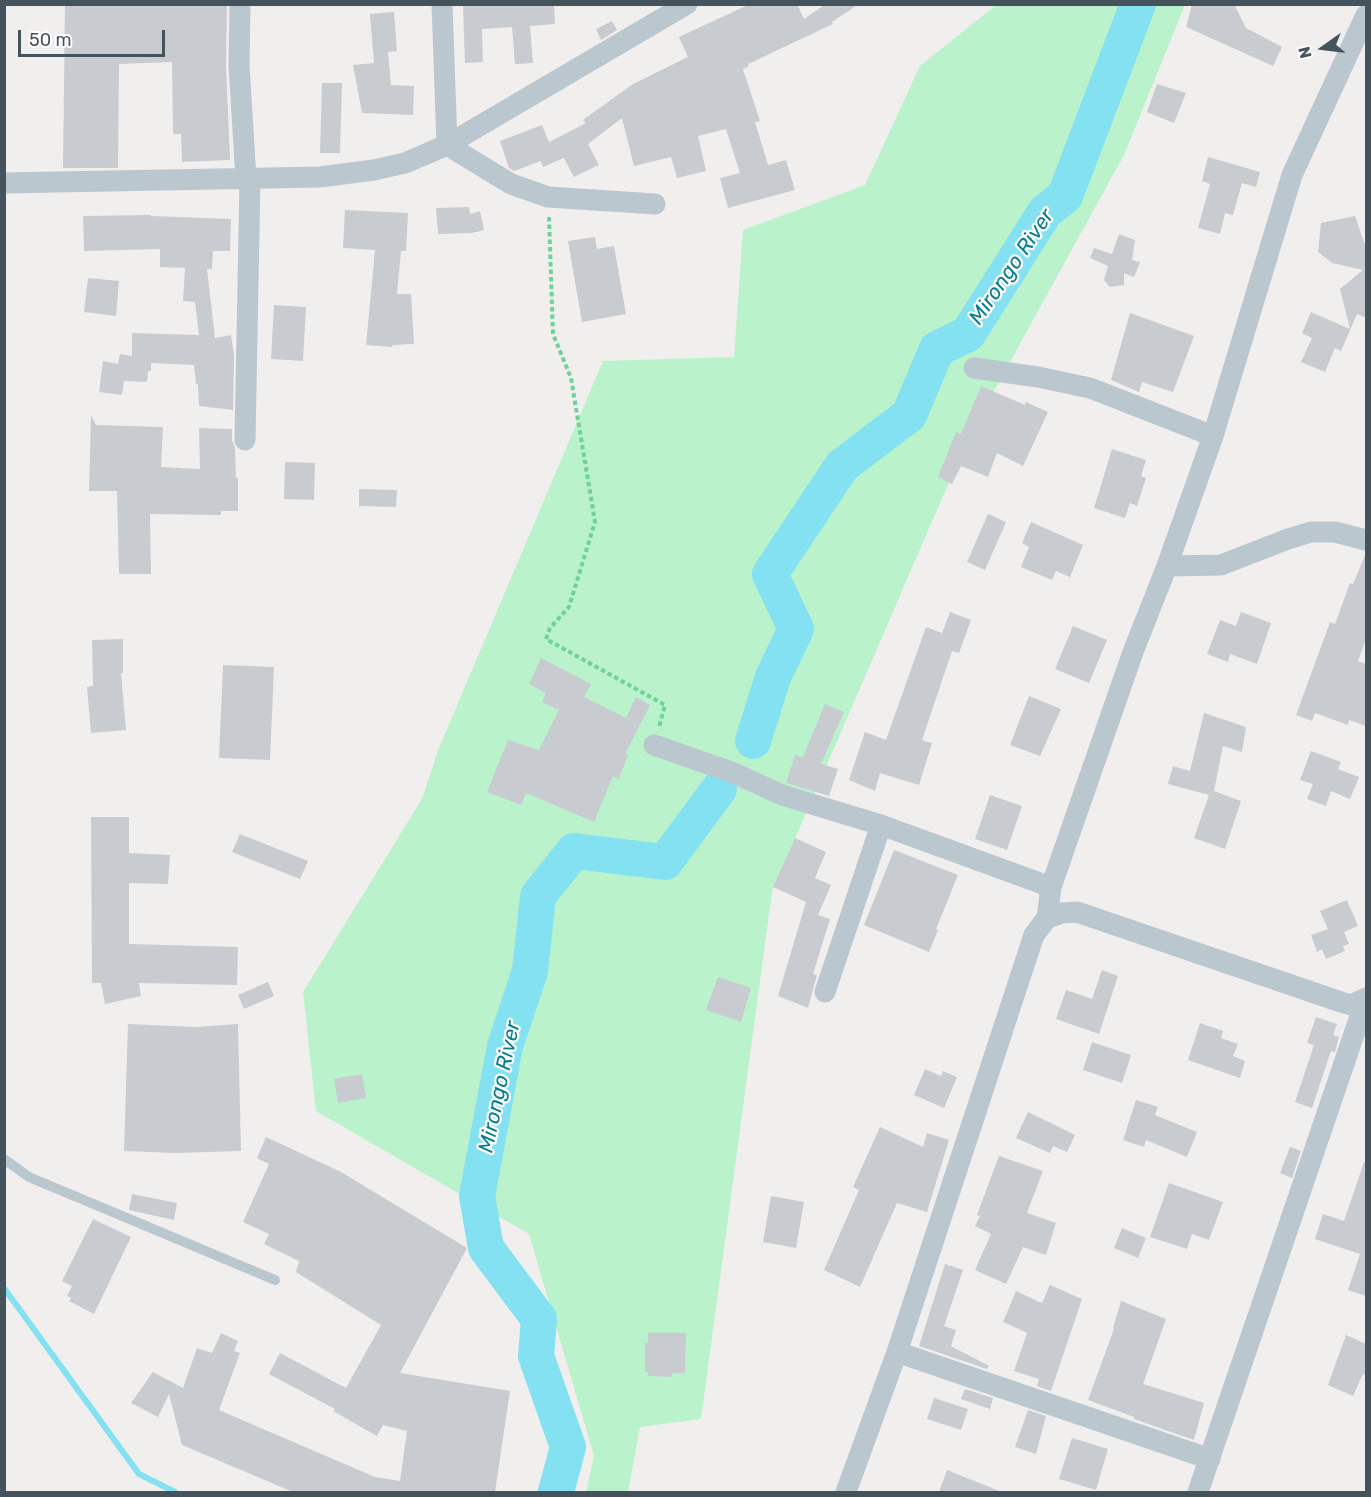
<!DOCTYPE html>
<style>
body{margin:0}
#map{position:relative;width:1371px;height:1497px;overflow:hidden;background:#f1eeee;font-family:Rubik,sans-serif}
canvas{display:block}
.frame{position:absolute;inset:0;border:6px solid #45535d;pointer-events:none}
.north{position:absolute;left:1293px;top:18px;width:60px;height:60px;-webkit-text-stroke:4px #fff;paint-order:stroke;rotate:256deg;font-size:16px;font-weight:700;line-height:24px;text-align:center;color:#45535d}
.north::after{content:'';display:block;margin:auto;width:21px;height:27px;background:#45535d;clip-path:polygon(50% 0,100% 100%,50% 72%,0 100%)}
.scale{position:absolute;left:18px;top:30px;width:147px;height:27px;box-sizing:border-box;border:3px solid #45535d;border-top:0;padding-left:8px;font-size:18px;line-height:21px;white-space:nowrap;color:#45535d;-webkit-text-stroke:4px #fff;paint-order:stroke}
</style>
<div id="map">
<canvas width="1371" height="1497"></canvas>
<div class="frame"></div>
<div class="north">N</div>
<div class="scale">50 m</div>
</div>
<script>
const c = document.querySelector('canvas').getContext('2d');
c.lineJoin = 'round';
function paint(path, color) {
  c.fillStyle = color;
  c.fill(path, 'evenodd');
}
function poly(rows) {
  const path = new Path2D();
  for (const r of rows) {
    path.moveTo(r[0], r[1]);
    for (let i = 2; i < r.length; i += 2) path.lineTo(r[i], r[i + 1]);
  }
  return path;
}
function trace(path, color, width, dash) {
  c.strokeStyle = color;
  c.lineWidth = width;
  c.lineCap = dash ? 'butt' : 'round';
  c.setLineDash(dash || []);
  c.stroke(path);
}
function write(font, color, halo, rows, align = 'center') {
  c.font = font + ' Rubik,sans-serif';
  c.lineWidth = 4.5;
  c.setLineDash([]);
  c.textBaseline = 'middle';
  c.strokeStyle = halo;
  c.fillStyle = color;
  for (const [text, x, y, turn = 0] of rows) {
    c.save();
    c.translate(x, y);
    c.rotate((+turn || 0) * Math.PI / 180);
    c.textAlign = isNaN(turn) ? turn : align;
    if (halo) c.strokeText(text, 0, 0);
    c.fillText(text, 0, 0);
    c.restore();
  }
}
paint(poly([
 [996,5,1185,5,1124,155,968,438,772,892,701,1419,640,1427,628,1492,586,1492,594,1456,529,1234,316,1111,303,992,422,799,439,748,603,361,734,357,743,230,865,185,920,66]
]), '#baf2cc');
trace(poly([
 [4,1288,139,1474,175,1492]
]), '#84e1f1', 6);
trace(poly([
 [753,741,773,677,796,629,770,574,842,466,909,415,937,349,968,334,1045,212,1065,196,1138,4],
 [556,1492,568,1447,536,1356,539,1319,486,1248,477,1196,505,1046,530,971,538,896,574,851,665,862,719,789]
]), '#84e1f1', 36);
paint(poly([
 [65,4,227,4,226,65,230,160,182,162,181,134,173,134,172,62,119,64,118,168,63,168],
 [463,4,554,4,555,24,530,26,533,63,515,64,512,27,482,29,483,62,465,63],
 [750,4,797,4,804,19,826,4,859,4,832,22,833,24,748,64,749,66,743,69,760,121,755,122,768,165,786,160,795,190,728,208,720,178,740,173,726,129,698,136,706,171,677,178,671,157,634,166,622,118,588,144,599,165,574,177,564,158,543,167,541,161,514,171,509,168,500,141,542,125,549,142,586,123,583,120,633,84,688,57,679,37],
 [1192,4,1234,4,1246,28,1282,47,1273,66,1186,27],
 [394,12,397,51,388,52,391,85,414,86,413,115,362,113,353,65,374,63,370,14],
 [612,21,617,30,601,40,596,29],
 [322,83,342,83,340,153,320,153],
 [1157,84,1186,93,1174,123,1147,112],
 [1208,157,1260,172,1256,187,1242,183,1233,215,1225,213,1220,234,1198,228,1210,184,1202,181],
 [469,207,470,214,480,211,484,230,472,233,438,234,436,208],
 [345,210,408,213,406,251,401,251,397,294,411,294,414,344,392,345,392,347,366,345,375,250,343,248],
 [151,215,151,216,231,219,230,251,213,251,212,269,207,269,215,338,231,335,234,356,233,410,199,406,198,384,196,384,194,365,151,363,151,371,148,371,147,382,124,381,122,395,99,392,103,361,118,364,120,354,132,356,132,333,199,335,195,302,183,301,185,268,160,267,160,249,84,251,83,216],
 [1355,216,1366,248,1366,318,1357,314,1341,351,1335,348,1325,372,1301,362,1312,338,1302,333,1311,312,1350,329,1340,289,1363,270,1332,263,1318,252,1321,223],
 [1119,234,1135,240,1132,260,1140,262,1134,277,1124,273,1124,285,1110,287,1104,280,1108,266,1090,258,1094,248,1112,254],
 [595,237,597,249,614,246,626,314,582,322,568,241],
 [88,278,119,281,116,316,84,312],
 [274,305,306,307,303,361,271,359],
 [1130,313,1194,336,1173,392,1142,382,1139,392,1111,380],
 [981,386,1025,405,1026,402,1048,412,1023,466,997,453,988,477,961,466,952,484,938,477,956,432,961,434],
 [91,415,96,425,163,427,161,467,200,469,199,428,232,429,232,440,235,448,236,478,238,478,238,511,221,511,221,515,150,514,151,574,119,574,117,491,89,491],
 [1112,449,1146,460,1141,476,1146,478,1137,506,1130,503,1125,518,1094,508],
 [285,462,315,463,314,500,284,499],
 [359,489,397,490,396,507,359,506],
 [988,514,1006,522,985,570,967,562],
 [1031,522,1083,545,1070,577,1056,571,1052,580,1021,567,1029,547,1022,543],
 [1366,553,1366,639,1358,661,1366,664,1366,726,1349,720,1348,725,1315,713,1312,721,1296,715,1330,622,1335,624,1350,583,1353,584],
 [950,612,971,620,959,653,952,651,922,740,932,743,919,785,880,773,875,791,849,780,865,732,886,740,926,627,942,633],
 [1241,612,1271,623,1257,664,1230,654,1228,662,1207,654,1220,620,1236,626],
 [1073,626,1107,640,1089,683,1055,669],
 [123,639,123,673,121,673,126,730,91,733,87,687,93,686,92,640],
 [541,658,591,684,584,697,626,718,636,697,650,705,625,754,628,755,619,779,613,776,594,822,526,793,521,805,487,792,508,740,539,750,559,710,542,702,546,693,529,684],
 [223,665,274,667,270,760,219,758],
 [1029,696,1061,709,1040,756,1010,745],
 [825,704,844,712,821,764,838,769,829,796,786,783,795,755,803,757],
 [1204,713,1246,727,1242,752,1223,746,1214,791,1241,801,1225,849,1194,838,1209,795,1168,784,1173,766,1190,771],
 [1311,751,1341,762,1338,769,1359,777,1350,799,1331,791,1326,806,1307,799,1313,784,1300,780],
 [990,795,1022,806,1007,850,975,839],
 [91,817,129,817,129,853,170,855,168,884,129,883,129,944,238,947,237,985,139,983,141,996,105,1004,101,983,92,983],
 [240,834,308,861,300,879,232,852],
 [795,838,826,852,815,878,831,885,818,915,830,919,813,974,817,975,808,1008,778,996,806,902,773,887],
 [894,850,958,875,936,929,938,930,929,952,864,925],
 [1347,900,1358,926,1344,932,1349,944,1343,946,1345,951,1326,959,1322,949,1317,952,1311,935,1328,929,1320,911],
 [1102,970,1118,976,1099,1034,1056,1019,1066,990,1092,999],
 [718,977,751,988,741,1022,706,1010],
 [268,982,274,996,244,1009,238,995],
 [1316,1017,1337,1024,1333,1035,1339,1037,1335,1052,1331,1051,1312,1108,1295,1102,1314,1045,1307,1043],
 [1200,1023,1223,1031,1221,1038,1238,1044,1233,1056,1245,1061,1240,1078,1188,1060],
 [128,1024,195,1027,238,1024,241,1151,176,1153,124,1151],
 [1092,1042,1131,1055,1122,1083,1083,1070],
 [925,1069,941,1076,943,1071,957,1077,944,1108,914,1095],
 [362,1074,366,1098,338,1103,334,1079],
 [1136,1100,1158,1107,1155,1115,1197,1132,1187,1157,1146,1140,1144,1147,1123,1140],
 [1028,1112,1075,1135,1067,1152,1053,1146,1050,1153,1016,1138],
 [880,1127,923,1147,927,1133,949,1140,927,1212,897,1203,860,1287,824,1270,859,1190,853,1187],
 [266,1137,341,1172,467,1248,400,1373,510,1391,495,1492,293,1492,182,1445,169,1394,158,1417,131,1403,153,1372,183,1388,197,1348,212,1353,221,1333,238,1341,234,1351,240,1353,219,1410,375,1477,400,1481,407,1431,383,1425,377,1436,333,1411,335,1409,269,1374,280,1353,346,1388,381,1325,296,1272,299,1261,264,1244,269,1234,243,1222,269,1164,257,1158],
 [1290,1147,1301,1151,1292,1178,1280,1173],
 [999,1156,1043,1171,1027,1213,1056,1223,1046,1255,1023,1247,1006,1284,975,1270,991,1234,975,1226,980,1216,977,1215],
 [1364,1162,1366,1163,1366,1296,1348,1290,1360,1254,1315,1239,1323,1214,1344,1221],
 [1169,1183,1223,1202,1209,1240,1192,1234,1187,1249,1150,1237],
 [132,1194,177,1203,174,1220,129,1210],
 [771,1196,804,1202,796,1248,763,1242],
 [93,1219,131,1237,94,1314,69,1301,71,1298,67,1296,72,1286,62,1281],
 [1122,1228,1146,1238,1138,1258,1114,1248],
 [945,1264,963,1270,944,1326,956,1330,951,1346,989,1366,987,1369,919,1346],
 [1050,1285,1082,1299,1051,1391,1037,1386,1039,1379,1014,1371,1027,1333,1003,1322,1016,1291,1042,1303],
 [1121,1301,1166,1319,1143,1384,1204,1403,1194,1440,1134,1419,1134,1417,1088,1400,1114,1329,1113,1328],
 [648,1333,686,1333,685,1373,672,1373,672,1377,648,1376,648,1372,645,1372,645,1343,648,1343],
 [1346,1335,1366,1344,1366,1376,1363,1374,1353,1396,1328,1385],
 [965,1389,993,1398,990,1409,961,1399],
 [934,1398,968,1409,961,1430,927,1419],
 [1028,1410,1046,1416,1036,1454,1015,1447],
 [1072,1438,1108,1449,1096,1490,1059,1479],
 [947,1470,1002,1492,939,1492]
]), '#c8ccd1');
trace(poly([
 [549,217,553,334,571,378,595,522,569,607,550,628,546,639,665,705,659,727]
]), '#70d29b', 4, [4.5, 3]);
trace(poly([
 [4,1159,29,1177,275,1280]
]), '#bbc7ce', 10);
trace(poly([
 [240,4,239,65,246,179],
 [442,4,447,145,511,184,548,197,655,204],
 [4,183,320,177,374,170,405,163,447,145,687,4],
 [974,368,1038,377,1090,388,1213,436],
 [245,440,250,179],
 [1167,566,1221,565,1288,539,1311,532,1335,532,1366,540],
 [654,745,734,773,782,795,881,825,1051,887],
 [1047,918,1051,887,1133,652,1167,566,1213,436,1292,175,1366,15],
 [825,992,881,825],
 [897,1352,1210,1459],
 [846,1492,897,1352,1034,935,1047,918,1062,913,1077,912,1341,1002,1351,1005,1366,998],
 [1198,1492,1366,999]
]), '#bbc7ce', 21);
write('italic 21px', '#077d92', '#fff', [
 ["Mirongo River",1012,267,-56],
 ["Mirongo River",500,1087,-78]
]);
</script>
